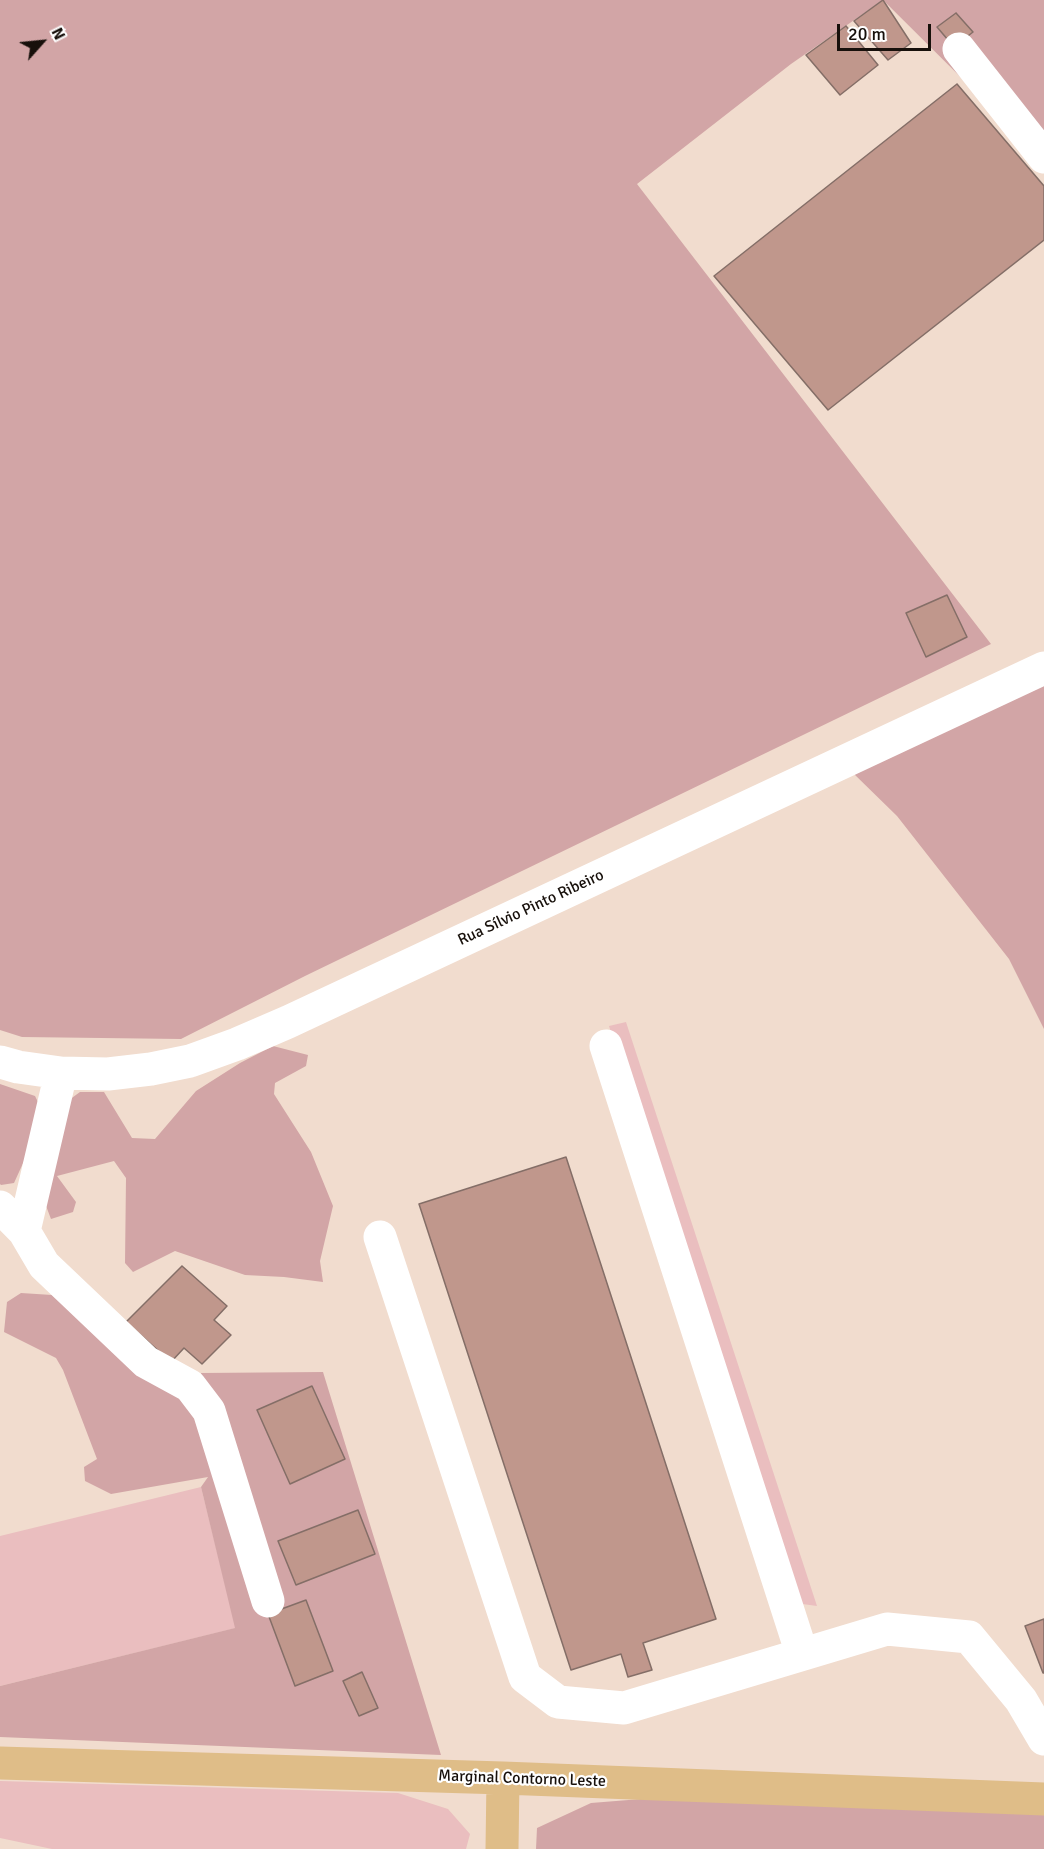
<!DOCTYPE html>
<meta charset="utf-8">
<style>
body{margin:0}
#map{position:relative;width:1044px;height:1849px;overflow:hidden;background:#f1dcce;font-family:Signika,sans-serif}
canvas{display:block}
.north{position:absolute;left:12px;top:12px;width:60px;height:60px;-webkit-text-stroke:4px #fff;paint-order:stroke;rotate:63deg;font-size:16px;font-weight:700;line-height:24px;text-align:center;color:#17100b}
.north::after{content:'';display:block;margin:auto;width:21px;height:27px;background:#17100b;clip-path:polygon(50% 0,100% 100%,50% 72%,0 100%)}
.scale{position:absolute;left:837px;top:24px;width:94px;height:27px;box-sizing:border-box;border:3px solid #17100b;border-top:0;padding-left:8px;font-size:18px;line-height:21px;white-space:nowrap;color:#17100b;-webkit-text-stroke:4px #fff;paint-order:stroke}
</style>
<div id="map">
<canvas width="1044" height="1849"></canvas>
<div class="north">N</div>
<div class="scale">20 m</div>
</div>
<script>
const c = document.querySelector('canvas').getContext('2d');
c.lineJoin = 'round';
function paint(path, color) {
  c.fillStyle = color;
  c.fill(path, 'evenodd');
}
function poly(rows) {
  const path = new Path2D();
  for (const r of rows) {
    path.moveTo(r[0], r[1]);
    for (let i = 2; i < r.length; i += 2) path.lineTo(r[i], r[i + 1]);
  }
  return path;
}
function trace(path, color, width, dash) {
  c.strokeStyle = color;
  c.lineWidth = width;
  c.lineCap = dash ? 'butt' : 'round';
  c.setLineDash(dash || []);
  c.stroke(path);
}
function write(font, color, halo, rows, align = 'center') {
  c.font = font + ' Signika,sans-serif';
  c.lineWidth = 4.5;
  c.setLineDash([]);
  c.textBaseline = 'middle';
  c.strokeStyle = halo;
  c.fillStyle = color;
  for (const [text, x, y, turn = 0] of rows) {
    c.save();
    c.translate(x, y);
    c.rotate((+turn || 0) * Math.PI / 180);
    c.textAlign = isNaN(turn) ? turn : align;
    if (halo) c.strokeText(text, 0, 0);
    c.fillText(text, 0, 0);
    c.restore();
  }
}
paint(poly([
 [626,1022,817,1606,795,1603,609,1026],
 [201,1487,236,1628,0,1686,0,1536],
 [0,1781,398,1793,448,1809,470,1834,466,1849,52,1849,0,1838]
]), '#eabebf');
paint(poly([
 [0,0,1044,0,1044,160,883,0,791,64,637,184,991,644,305,976,181,1039,22,1037,0,1030],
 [1044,681,1044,1029,1009,959,897,816,854,774],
 [273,1046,308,1055,306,1066,275,1083,274,1094,311,1152,333,1206,320,1261,323,1282,284,1277,245,1275,175,1251,133,1272,125,1263,126,1178,114,1161,57,1176,76,1202,73,1212,51,1219,43,1198,69,1100,80,1092,104,1092,132,1138,155,1139,196,1091,240,1063],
 [0,1084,35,1096,40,1106,29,1150,14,1183,1,1185,0,1184],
 [21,1293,52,1295,137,1370,189,1395,217,1450,201,1373,323,1372,441,1755,0,1737,0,1686,235,1628,201,1487,208,1477,111,1494,85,1481,84,1467,97,1459,63,1370,56,1358,4,1332,7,1302],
 [641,1799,1044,1814,1044,1849,536,1849,537,1828,591,1803]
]), '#d2a5a6');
const building = poly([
 [883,0,911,43,888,60,854,21,883,0],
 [956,13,973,32,954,47,937,27,956,13],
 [846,26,878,65,840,95,806,55,846,26],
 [957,84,1044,186,1044,240,828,410,714,276,957,84],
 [947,595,967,637,926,657,906,613,947,595],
 [566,1157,716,1619,643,1643,652,1670,628,1677,621,1654,571,1670,419,1204,566,1157],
 [182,1266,227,1306,214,1320,231,1335,202,1364,184,1348,171,1362,126,1322,182,1266],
 [312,1386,345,1459,290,1484,257,1410,312,1386],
 [358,1510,375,1554,296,1585,278,1541,358,1510],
 [306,1600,333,1671,295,1686,268,1614,306,1600],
 [1044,1619,1044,1673,1043,1673,1025,1626,1044,1619],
 [362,1672,378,1708,359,1716,343,1681,362,1672]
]);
paint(building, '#c0978c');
trace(building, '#846e67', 1.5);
trace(poly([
 [959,49,1044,157],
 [606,1046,802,1654],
 [0,1062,18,1067,61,1073,108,1074,151,1069,190,1061,237,1044,288,1022,1044,668],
 [0,1207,24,1231,44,1265,146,1362,190,1386,209,1411,268,1601],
 [24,1231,61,1073],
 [380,1237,525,1677,558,1702,624,1708,887,1629,969,1637,1021,1700,1044,1739]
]), '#fff', 33);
trace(poly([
 [0,1763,503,1778,1044,1799],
 [502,1849,503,1778]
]), '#dfbd88', 33);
write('16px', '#17100b', '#fff', [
 ["Rua Sílvio Pinto Ribeiro",531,908,-25],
 ["Marginal Contorno Leste",522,1779,2]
]);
</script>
